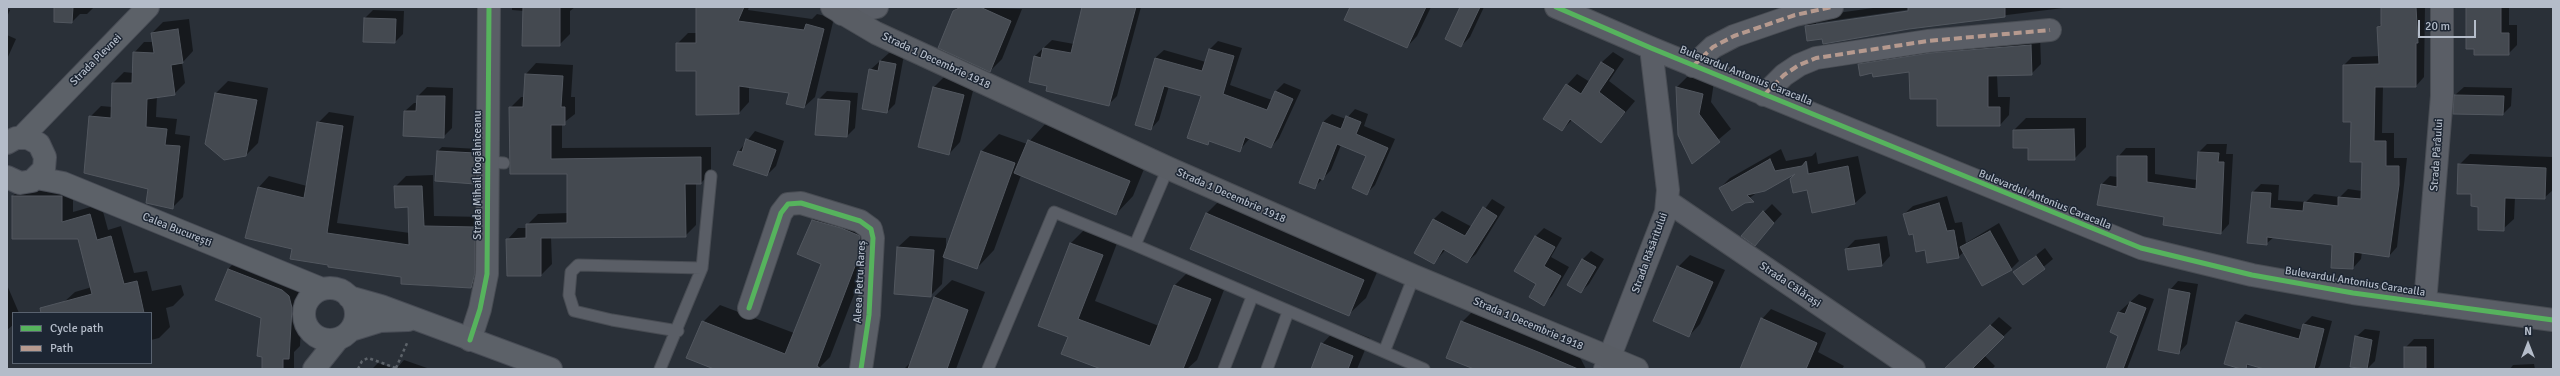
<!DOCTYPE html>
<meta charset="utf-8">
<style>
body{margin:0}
#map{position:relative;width:2560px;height:376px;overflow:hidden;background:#2a3038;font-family:Signika,sans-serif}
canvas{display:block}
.frame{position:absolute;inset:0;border:8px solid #b4bcc9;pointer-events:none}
.legend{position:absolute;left:12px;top:312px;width:140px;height:52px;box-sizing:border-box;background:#1d2633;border:1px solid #59626f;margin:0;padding:5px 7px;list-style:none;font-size:12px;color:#b4bcc9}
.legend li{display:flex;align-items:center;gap:8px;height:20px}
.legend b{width:20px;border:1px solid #59626f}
.north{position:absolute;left:2508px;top:324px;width:40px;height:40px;-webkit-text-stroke:3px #1d2633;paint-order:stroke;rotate:0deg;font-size:11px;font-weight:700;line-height:16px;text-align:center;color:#b4bcc9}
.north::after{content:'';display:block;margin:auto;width:14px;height:18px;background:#b4bcc9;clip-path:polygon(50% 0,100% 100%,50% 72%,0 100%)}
.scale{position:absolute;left:2418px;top:20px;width:58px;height:18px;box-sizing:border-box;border:2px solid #b4bcc9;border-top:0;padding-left:5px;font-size:12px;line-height:14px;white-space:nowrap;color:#b4bcc9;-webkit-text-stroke:3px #1d2633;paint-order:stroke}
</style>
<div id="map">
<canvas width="2560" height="376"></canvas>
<div class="frame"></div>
<ul class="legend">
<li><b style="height:5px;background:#56b35d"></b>Cycle path</li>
<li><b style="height:5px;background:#b69a8f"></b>Path</li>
</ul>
<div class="north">N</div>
<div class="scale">20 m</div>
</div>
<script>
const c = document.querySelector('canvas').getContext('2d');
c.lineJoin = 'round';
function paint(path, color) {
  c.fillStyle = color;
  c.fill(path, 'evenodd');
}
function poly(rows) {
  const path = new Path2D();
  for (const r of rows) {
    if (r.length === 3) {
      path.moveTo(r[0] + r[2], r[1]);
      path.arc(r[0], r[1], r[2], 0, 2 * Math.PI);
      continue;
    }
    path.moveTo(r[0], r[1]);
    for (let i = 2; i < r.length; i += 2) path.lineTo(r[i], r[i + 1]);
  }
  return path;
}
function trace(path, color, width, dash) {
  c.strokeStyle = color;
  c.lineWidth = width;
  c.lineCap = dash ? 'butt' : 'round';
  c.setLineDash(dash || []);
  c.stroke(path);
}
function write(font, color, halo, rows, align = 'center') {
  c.font = font + ' Signika,sans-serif';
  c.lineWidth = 3;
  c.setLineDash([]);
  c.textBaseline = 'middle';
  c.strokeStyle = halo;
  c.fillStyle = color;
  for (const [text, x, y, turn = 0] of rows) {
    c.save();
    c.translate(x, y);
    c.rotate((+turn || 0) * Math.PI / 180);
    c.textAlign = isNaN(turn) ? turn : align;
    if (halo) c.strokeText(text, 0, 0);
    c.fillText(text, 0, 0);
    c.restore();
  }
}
paint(poly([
 [55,7,94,7,87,14,80,14,72,22],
 [512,7,575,7,570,11,570,34,559,45,524,11,512,10],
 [697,7,749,7,748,10,812,19,817,14,834,18,815,97,804,107,787,103,790,92,749,87,749,102,739,113,697,70,677,44,688,33,697,33],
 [958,7,1022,9,1002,59,990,71,954,11],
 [1083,7,1141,7,1117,96,1108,105,1048,85,1035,56,1052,40,1074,44],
 [1351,7,1431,7,1417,36,1407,47],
 [1462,7,1484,7,1470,37,1461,46],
 [1880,7,2071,7,1823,38,1806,26,1816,16],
 [1913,9,1913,11,1816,25,1816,23],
 [2382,7,2425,7,2424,77,2416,86,2383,86,2382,133,2394,133,2394,158,2407,158,2397,247,2389,256,2362,252,2361,259,2353,268,2333,245,2274,237,2266,244,2248,242,2253,192,2261,184,2279,185,2278,200,2306,202,2314,194,2340,197,2348,189,2362,191,2363,161,2352,121,2344,65,2352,57,2379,56,2378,27,2382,23],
 [2467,7,2509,7,2509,25,2517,25,2517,45,2508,54],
 [7,9,10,10,7,17],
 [373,10,404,11,403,34,395,42,364,19],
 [189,19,193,51,182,63,185,83,174,94,157,96,156,117,177,119,175,134,190,136,183,197,172,208,149,188,90,117,101,106,112,107,113,83,124,72,133,73,134,53,144,42,153,42,152,33,163,22],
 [7,35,16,39,7,59],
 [2040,35,2041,64,2031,74,1997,75,1998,97,2010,97,2009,115,2000,125,1938,98,1910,71,1873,72,1859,65,1869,55],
 [1218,41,1242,48,1230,85,1272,100,1276,91,1284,83,1301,90,1279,138,1271,147,1250,138,1239,151,1211,140,1207,144,1202,96,1169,86,1159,120,1151,129,1155,58,1164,50,1206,62,1210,49],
 [1613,52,1624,59,1609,81,1635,101,1601,142,1573,119,1562,130,1567,85,1577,74,1590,82,1602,62],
 [889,53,904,55,895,104,887,112,870,70],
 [536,63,573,65,571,97,575,97,575,114,562,124,562,148,711,147,711,172,701,183,696,183,696,225,685,236,551,237,552,264,541,275,508,239,518,228,527,228,527,225,538,214,568,213,568,173,511,173,510,108,521,97,524,97,526,74],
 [946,75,975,83,960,142,949,154,934,87],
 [1689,75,1714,82,1711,102,1731,129,1692,162,1677,87],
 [228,81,268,88,258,143,246,155,206,144,216,93],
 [427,87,453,88,452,128,443,137,405,111,414,103,418,103,418,96],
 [2464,87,2512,88,2511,106,2503,114,2455,95],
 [827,91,858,93,855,128,847,136,818,100],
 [1355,109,1368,114,1364,126,1395,139,1375,185,1366,194,1368,155,1341,145,1331,170,1314,188,1323,122,1332,114,1346,119],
 [329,112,354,116,337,223,410,233,409,206,395,187,406,176,433,175,434,216,485,217,482,276,471,287,427,286,427,283,402,277,329,264,293,249,259,187,269,176,307,186,318,123],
 [2026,118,2086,118,2086,147,2074,159,2014,130],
 [1046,123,1146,164,1133,196,1116,214,1021,175,994,250,977,268,944,256,942,284,930,296,898,247,910,236,946,238,946,251,982,151,999,134,1027,144],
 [755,131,784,141,776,166,767,175,739,151],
 [2207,144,2227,144,2226,154,2233,154,2229,224,2221,233,2165,216,2102,184,2110,176,2118,177,2118,157,2126,148,2155,148,2155,174,2197,180,2199,152],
 [442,147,479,149,479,179,475,183,438,151],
 [1781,149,1786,161,1812,156,1816,152,1818,164,1858,156,1866,193,1855,203,1812,212,1808,189,1799,171,1758,192,1732,210,1720,188,1730,178],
 [1807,161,1810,179,1808,179,1805,162],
 [2470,154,2553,157,2553,190,2544,198,2515,197,2514,219,2503,229,2479,206,2459,165],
 [24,185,73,186,73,212,101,204,108,230,121,226,134,273,147,271,152,291,181,285,184,295,173,306,166,308,170,327,159,338,151,340,151,313,67,313,64,302,75,292,92,287,78,238,13,196],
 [1224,196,1381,263,1366,298,1348,315,1207,213],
 [1947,196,1955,223,1962,222,1966,243,1999,223,2019,261,2011,269,1964,252,1958,257,1926,249,1904,214,1913,206],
 [1492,199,1505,207,1476,254,1467,262,1446,249,1434,263,1415,252,1434,219,1442,211,1472,227],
 [830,203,877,219,877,235,830,357,818,369,716,369,703,322,720,305,794,333,822,264,798,254,813,220],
 [1772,204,1782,214,1755,244,1764,212],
 [1088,226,1119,238,1095,301,1159,326,1175,285,1192,268,1227,282,1197,360,1187,369,1103,369,1069,337,1071,243],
 [1544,228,1562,238,1551,257,1569,267,1552,296,1544,304,1538,284,1516,271,1536,236],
 [1887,236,1890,256,1882,265,1846,249,1855,240],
 [2045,248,2053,259,2023,284,2015,272],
 [1591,251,1604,259,1589,284,1581,292,1568,285,1583,259],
 [1690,255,1725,270,1700,324,1689,336,1678,267],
 [240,257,303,289,300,346,294,352,294,369,263,369,262,317,216,299,228,269],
 [952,280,985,292,956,369,904,369,911,362,934,297],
 [2178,281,2198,284,2187,344,2179,353,2170,290],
 [7,285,19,313,13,313,13,325,7,330],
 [2139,294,2154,299,2127,369,2107,369,2119,335,2119,312],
 [1479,305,1572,342,1586,369,1476,369,1462,322],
 [1771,309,1826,333,1818,352,1844,366,1842,369,1746,369,1762,319],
 [2245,314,2302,330,2304,324,2312,316,2332,321,2320,366,2317,369,2268,369,2250,364,2244,369,2237,323],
 [1999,317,2012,328,1984,355,1995,366,1992,369,1952,369,1949,366],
 [1339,326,1370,338,1357,369,1312,369,1322,344],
 [2365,329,2380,331,2375,361,2367,369,2351,366,2356,337],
 [2414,339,2434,339,2434,368,2470,369,2404,369,2405,348],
 [404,360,430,369,396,369],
 [378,363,395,369,372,369],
 [2534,364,2535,369,2510,369,2513,365]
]), '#0007');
const building = poly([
 [54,7,73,7,72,23,54,22,54,7],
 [523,7,560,7,560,46,522,46,523,7],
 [696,7,744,7,738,21,804,30,806,24,824,29,804,108,786,104,789,93,739,86,739,114,696,115,696,71,676,71,676,43,696,43,696,7],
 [961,7,980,7,1011,21,990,72,938,48,953,11,961,7],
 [1082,7,1136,7,1109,106,1046,91,1047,86,1029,82,1034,56,1041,58,1043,48,1071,53,1082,7],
 [1350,7,1426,7,1407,48,1344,20,1350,7],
 [1460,7,1480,7,1461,47,1445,39,1460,7],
 [1908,7,2005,7,2005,17,1909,29,1823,44,1822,39,1807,41,1805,26,1908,11,1908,7],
 [2381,7,2416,7,2418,43,2416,43,2416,87,2375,87,2374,141,2386,141,2386,166,2399,166,2399,185,2389,257,2354,252,2353,269,2331,268,2332,245,2267,237,2267,245,2247,243,2252,192,2271,193,2270,208,2303,211,2304,202,2338,206,2338,197,2361,199,2362,162,2350,162,2351,122,2343,122,2343,65,2379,64,2377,27,2381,26,2381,7],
 [2466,7,2501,7,2501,33,2509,33,2509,55,2474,55,2474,49,2466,49,2466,7],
 [364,18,396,19,395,43,363,42,364,18],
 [178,29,183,63,171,65,175,95,147,99,146,127,167,129,165,145,180,146,173,209,146,203,148,189,84,173,89,116,111,118,112,83,132,83,133,52,154,53,151,33,178,29],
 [2031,45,2032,75,1988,76,1988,107,2000,107,2000,126,1937,126,1937,99,1910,99,1909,72,1873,77,1872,73,1860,76,1858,64,1930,53,2031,45],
 [1209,49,1234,56,1223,94,1267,110,1275,91,1293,99,1271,148,1245,137,1240,152,1209,141,1208,145,1187,138,1201,96,1164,86,1151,130,1135,125,1155,58,1202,71,1209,49],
 [880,61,896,64,887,113,862,109,869,69,878,71,880,61],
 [1601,62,1614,70,1599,92,1625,112,1601,143,1570,119,1562,131,1543,119,1566,84,1581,94,1601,62],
 [525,74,563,76,561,107,565,107,565,125,551,125,551,159,701,157,701,184,685,184,686,237,541,238,541,276,507,276,506,239,526,238,526,224,567,223,567,174,510,174,509,107,523,107,525,74],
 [933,87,964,95,949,155,918,147,933,87],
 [1676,87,1703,94,1699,114,1720,142,1692,164,1678,135,1676,87],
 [215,93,257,100,246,156,224,160,205,144,215,93],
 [2454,95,2504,96,2503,115,2453,114,2454,95],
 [417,96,445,96,444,138,403,136,404,111,416,111,417,96],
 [818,99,850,101,847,137,815,135,818,99],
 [1346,116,1361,122,1356,134,1388,148,1367,195,1352,188,1366,156,1337,144,1323,180,1319,178,1315,189,1299,183,1323,122,1341,129,1346,116],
 [317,122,343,126,327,233,409,245,408,207,395,208,394,186,422,186,424,226,475,227,475,273,471,288,401,284,401,277,328,267,328,265,290,259,292,249,245,238,258,187,304,198,317,122],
 [2074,129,2075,160,2028,160,2028,148,2013,148,2013,130,2074,129],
 [746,139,776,150,767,176,733,165,738,151,742,152,746,139],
 [1028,140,1130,181,1116,215,1014,173,1028,140],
 [437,151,475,153,475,184,435,181,437,151],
 [981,151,1015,163,977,269,943,257,981,151],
 [2198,152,2219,153,2218,162,2224,162,2221,234,2163,225,2164,217,2097,205,2101,184,2117,187,2117,156,2147,156,2147,182,2196,189,2198,152],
 [1770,159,1775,171,1802,166,1806,161,1808,174,1848,166,1855,204,1812,213,1807,190,1793,193,1790,179,1795,174,1765,191,1747,195,1754,202,1745,203,1732,211,1719,188,1770,159],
 [2458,164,2546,168,2545,199,2505,198,2504,231,2478,230,2478,207,2471,206,2471,194,2457,194,2458,164],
 [12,196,62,196,62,222,90,214,97,240,111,236,124,284,137,281,144,313,41,313,40,308,92,294,78,239,12,239,12,196],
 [1939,203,1947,231,1954,230,1959,258,1927,263,1925,250,1916,252,1913,234,1909,235,1903,214,1939,203],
 [1483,207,1497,216,1467,263,1443,249,1434,264,1414,253,1433,219,1465,236,1483,207],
 [1763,211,1774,223,1755,246,1741,236,1763,211],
 [1206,213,1364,280,1349,316,1190,249,1206,213],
 [812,220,841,228,860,236,860,253,817,366,821,369,714,369,686,358,702,321,785,354,821,264,797,254,812,220],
 [1990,231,2012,270,1982,286,1960,247,1990,231],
 [1535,236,1555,247,1544,266,1561,276,1544,306,1529,297,1536,284,1514,271,1535,236],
 [1070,243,1103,255,1078,319,1150,346,1174,285,1211,299,1183,369,1101,369,1061,354,1068,337,1038,326,1070,243],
 [1879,244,1882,266,1848,270,1845,249,1879,244],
 [897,247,934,250,931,297,894,294,897,247],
 [2036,256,2045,269,2023,285,2013,272,2036,256],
 [1582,259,1596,267,1581,293,1567,285,1582,259],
 [1677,266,1713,282,1689,337,1653,321,1677,266],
 [228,269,282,290,289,296,292,308,289,359,283,359,283,369,262,369,262,357,257,356,261,318,215,300,228,269],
 [2169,289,2190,293,2179,354,2158,350,2169,289],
 [934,297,968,310,947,369,908,369,934,297],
 [2130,302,2146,308,2123,369,2106,369,2118,336,2110,332,2118,312,2125,314,2130,302],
 [1761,318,1817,343,1806,369,1740,369,1761,318],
 [1461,321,1538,352,1578,369,1474,369,1446,358,1461,321],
 [2236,322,2299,339,2303,324,2324,329,2314,369,2264,369,2247,364,2246,369,2241,369,2224,364,2236,322],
 [1990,325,2004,337,1972,369,1944,369,1990,325],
 [2355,336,2372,340,2367,369,2350,367,2355,336],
 [1321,343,1353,356,1348,369,1311,369,1321,343],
 [2404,347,2426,347,2426,369,2404,369,2404,347]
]);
paint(building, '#444950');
trace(building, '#52575f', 1);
const service = poly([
 [489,162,504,163],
 [1135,245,1424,369],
 [678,331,612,320,574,311,569,295,571,272,578,265,702,268],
 [1384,352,1414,276],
 [660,369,702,268,711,176],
 [988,369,1054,212,1135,245,1168,168],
 [1224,369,1252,297],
 [1267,369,1288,312]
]);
const minor = poly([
 [1556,7,1651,48,2141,248,2252,275,2353,293,2553,320],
 [842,14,877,7],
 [1693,66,1713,47,1734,36,1795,15,1832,7],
 [1764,95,1784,75,1799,65,1816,58,1928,41,2050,30],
 [1667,201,1914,369],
 [2425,303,2442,96,2442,7],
 [749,308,781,213,788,204,801,203,860,221,871,229,873,238,869,315,861,369],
 [470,340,480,309,487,274,489,7],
 [1605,369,1666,212,1668,190,1651,48]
]);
const secondary = poly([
 [832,7,876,33,1168,168,1414,276,1637,369]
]);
const primary = poly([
 [22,137,148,7],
 [7,143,16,138,28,138,39,144,45,157,44,169,32,181,20,183,7,177],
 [37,178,63,183,322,289],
 [330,314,26],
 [349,297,381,306,551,369],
 [351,330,380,321,408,320],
 [314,369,338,339]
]);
trace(service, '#484c53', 13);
trace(minor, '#484c53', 24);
trace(secondary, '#484c53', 24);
trace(primary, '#484c55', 24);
trace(poly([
 [396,368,408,341],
 [358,369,362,361,368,358,399,369]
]), '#5d636a', 2.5, [3, 3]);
trace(service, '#5a5e66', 11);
trace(minor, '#5a5e66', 22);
trace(secondary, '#595d64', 22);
trace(primary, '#5c6168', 22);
trace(poly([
 [1693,66,1713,47,1734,36,1795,15,1832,7],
 [1764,95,1784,75,1799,65,1816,58,1928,41,2050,30]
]), '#b69a8f', 4, [8, 4]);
trace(poly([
 [1556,7,1651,48,2141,248,2252,275,2353,293,2553,320],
 [749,308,781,213,788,204,801,203,860,221,871,229,873,238,869,315,861,369],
 [470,340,480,309,487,274,489,7]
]), '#56b35d', 5);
write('11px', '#b4bcc9', '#1d2633', [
 ["Strada Plevnei",96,60,-45],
 ["Strada 1 Decembrie 1918",936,61,25],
 ["Bulevardul Antonius Caracalla",1746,76,22],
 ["Strada Pârâului",2437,155,-86],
 ["Strada Mihail Kogălniceanu",478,175,-90],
 ["Strada 1 Decembrie 1918",1231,196,24],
 ["Bulevardul Antonius Caracalla",2045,200,22],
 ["Calea București",177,230,22],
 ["Strada Răsăritului",1650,253,-70],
 ["Aleea Petru Rareș",860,282,-87],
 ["Bulevardul Antonius Caracalla",2355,282,9],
 ["Strada Călărași",1790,285,34],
 ["Strada 1 Decembrie 1918",1528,324,23]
]);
</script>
